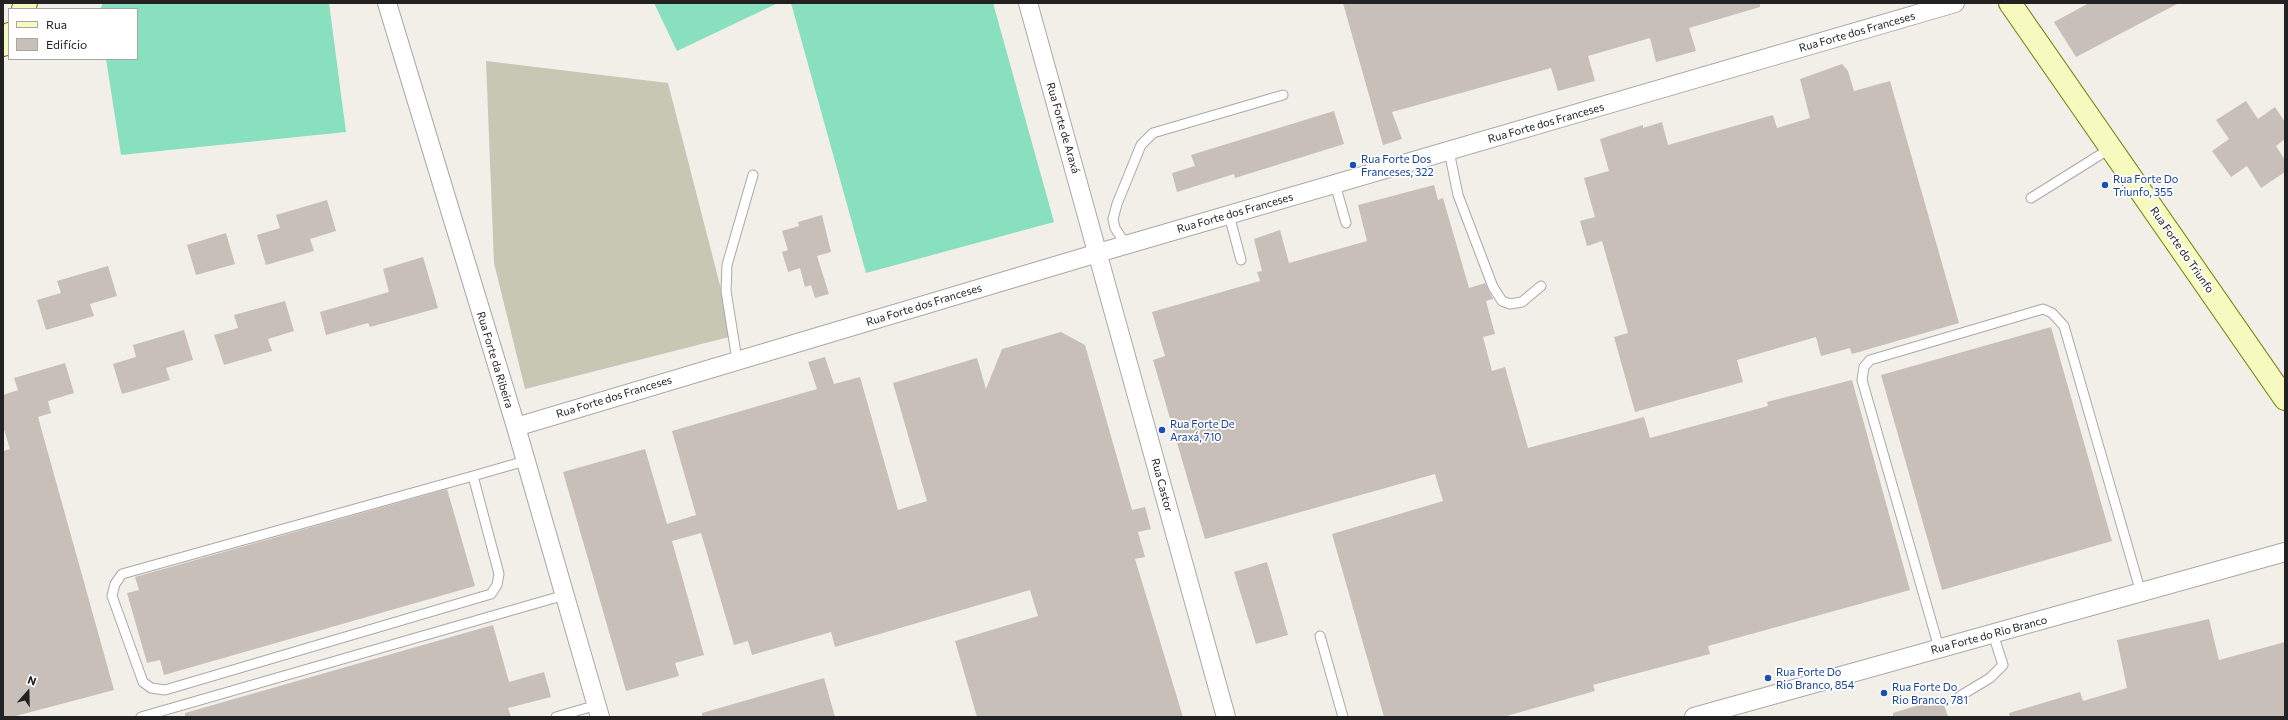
<!DOCTYPE html>
<meta charset="utf-8">
<style>
body{margin:0}
#map{position:relative;width:2288px;height:720px;overflow:hidden;background:#f2efe9;font-family:Commissioner,sans-serif}
canvas{display:block}
.frame{position:absolute;inset:0;border:4px solid #222;pointer-events:none}
.legend{position:absolute;left:8px;top:8px;width:130px;height:52px;box-sizing:border-box;background:#fff;border:1px solid #a7a7a7;margin:0;padding:5px 7px;list-style:none;font-size:12px;color:#222}
.legend li{display:flex;align-items:center;gap:8px;height:20px}
.legend b{width:20px;border:1px solid #a7a7a7}
.north{position:absolute;left:8px;top:672px;width:40px;height:40px;-webkit-text-stroke:3px #fff;paint-order:stroke;rotate:20deg;font-size:11px;font-weight:700;line-height:16px;text-align:center;color:#222}
.north::after{content:'';display:block;margin:auto;width:14px;height:18px;background:#222;clip-path:polygon(50% 0,100% 100%,50% 72%,0 100%)}
</style>
<div id="map">
<canvas width="2288" height="720"></canvas>
<div class="frame"></div>
<ul class="legend">
<li><b style="height:5px;background:#f7fabf"></b>Rua</li>
<li><b style="height:11px;background:#c7bfb8"></b>Edifício</li>
</ul>
<div class="north">N</div>
</div>
<script>
const c = document.querySelector('canvas').getContext('2d');
c.lineJoin = 'round';
function paint(path, color) {
  c.fillStyle = color;
  c.fill(path, 'evenodd');
}
function poly(rows) {
  const path = new Path2D();
  for (const r of rows) {
    path.moveTo(r[0], r[1]);
    for (let i = 2; i < r.length; i += 2) path.lineTo(r[i], r[i + 1]);
  }
  return path;
}
function trace(path, color, width, dash) {
  c.strokeStyle = color;
  c.lineWidth = width;
  c.lineCap = dash ? 'butt' : 'round';
  c.setLineDash(dash || []);
  c.stroke(path);
}
function write(font, color, halo, rows, align = 'center') {
  c.font = font + ' Commissioner,sans-serif';
  c.lineWidth = 3.5;
  c.setLineDash([]);
  c.textBaseline = 'middle';
  c.strokeStyle = halo;
  c.fillStyle = color;
  for (const [text, x, y, turn = 0] of rows) {
    c.save();
    c.translate(x, y);
    c.rotate((+turn || 0) * Math.PI / 180);
    c.textAlign = isNaN(turn) ? turn : align;
    if (halo) c.strokeText(text, 0, 0);
    c.fillText(text, 0, 0);
    c.restore();
  }
}
paint(poly([
 [486,61,668,83,733,336,525,389,494,263]
]), '#c7c7b4');
paint(poly([
 [103,3,329,3,346,132,121,155,106,59,137,59,137,9,100,9],
 [654,3,778,3,677,51],
 [791,3,993,3,1054,222,866,273]
]), '#88e0be');
paint(poly([
 [1343,3,1760,3,1760,7,1689,28,1696,51,1656,62,1650,38,1588,56,1595,81,1558,91,1551,68,1392,112,1402,139,1383,145],
 [2089,3,2179,3,2076,57,2054,22],
 [1842,64,1848,71,1854,91,1890,81,1959,323,1852,354,1850,348,1821,356,1816,337,1737,360,1743,382,1635,412,1614,337,1628,333,1602,241,1587,246,1580,221,1595,217,1584,178,1609,171,1600,139,1643,125,1643,128,1662,122,1668,145,1773,115,1777,128,1810,118,1800,79],
 [2246,101,2258,119,2275,107,2285,122,2285,139,2276,146,2285,160,2285,172,2261,188,2247,166,2231,177,2212,151,2229,139,2216,120],
 [1334,111,1344,144,1235,178,1234,174,1177,192,1172,173,1195,166,1191,155],
 [1434,185,1438,200,1443,198,1469,288,1485,283,1493,299,1486,301,1495,334,1483,337,1492,371,1505,367,1528,448,1644,417,1650,438,1768,406,1767,402,1852,380,1910,590,1708,646,1710,654,1593,685,1595,691,1503,717,1384,717,1332,534,1443,501,1435,474,1205,539,1153,360,1165,356,1152,312,1260,281,1257,272,1262,271,1254,239,1280,230,1289,263,1367,241,1358,205],
 [327,200,336,231,310,239,314,251,266,265,257,235,280,228,276,215],
 [822,215,831,252,817,256,829,294,815,298,811,285,805,287,800,268,788,272,782,252,788,250,782,231,799,226,798,222],
 [226,233,235,264,196,275,187,245],
 [423,257,438,308,370,327,368,323,326,335,320,312,389,292,383,269],
 [108,266,117,296,90,304,94,316,46,330,37,300,61,293,57,281],
 [285,301,294,331,268,339,272,351,224,365,214,335,238,328,234,315],
 [2051,327,2112,541,1942,590,1881,375],
 [184,330,193,360,166,368,170,380,122,394,113,364,136,357,133,345],
 [1061,332,1085,345,1132,510,1145,507,1151,529,1138,532,1145,557,1135,559,1183,717,977,717,955,641,1038,616,1030,590,835,647,831,632,752,655,748,641,734,645,701,533,672,541,704,655,675,663,679,676,626,691,563,472,645,449,667,524,696,515,672,431,817,389,808,362,825,357,834,384,860,377,898,510,927,501,893,383,977,358,986,389,1002,349],
 [65,363,74,393,48,401,51,413,38,417,114,690,12,717,3,717,3,451,10,449,3,426,3,395,18,390,14,378],
 [447,489,475,586,164,675,160,660,147,663,127,593,139,590,135,577],
 [1267,562,1288,635,1256,644,1234,572],
 [2209,619,2219,660,2285,642,2285,717,2010,717,2009,713,2080,692,2083,701,2127,688,2117,640],
 [493,625,509,682,544,672,551,697,508,708,511,717,185,717,185,713],
 [824,678,835,717,702,717,702,713],
 [1942,698,1948,717,1893,717,1893,713]
]), '#c7bfb8');
const lane = poly([
 [1449,151,1458,195,1493,287,1502,301,1510,304,1522,302,1541,286],
 [1335,184,1346,223],
 [2031,198,2111,148],
 [1229,215,1241,260],
 [1126,245,1115,228,1113,219,1117,204,1141,145,1153,133,1283,95],
 [737,360,726,291,727,265,753,175],
 [473,476,499,574,497,585,491,594,165,690,151,688,143,682,112,596,115,584,122,574,473,476,525,461],
 [1320,636,1343,717],
 [1939,648,1862,380,1864,367,1870,360,2043,309,2052,313,2064,326,2141,593],
 [1960,696,1990,678,2003,665,1993,634],
 [141,717,565,595],
 [556,717,597,705]
]);
const street = poly([
 [387,3,516,427,600,717],
 [1028,3,1226,717],
 [516,427,1098,253,1955,3],
 [1694,717,2285,552]
]);
const secondary = poly([
 [2010,3,2285,399],
 [23,9,26,3],
 [3,45,9,34]
]);
trace(lane, '#a9a9a9', 11);
trace(street, '#a9a9a9', 20);
trace(secondary, '#707d05', 24);
trace(lane, '#fff', 9);
trace(street, '#fff', 18);
trace(secondary, '#f7fabf', 22);
for (const [x, y, r, color] of [
 [1353,165,4,"#1a4fb4"],
 [2105,185,4,"#1a4fb4"],
 [1162,430,4,"#1a4fb4"],
 [1768,678,4,"#1a4fb4"],
 [1884,693,4,"#1a4fb4"]
]) {
  const dot = new Path2D();
  dot.arc(x, y, r, 0, 2 * Math.PI);
  c.fillStyle = color;
  c.fill(dot);
  trace(dot, '#fff', 1.5);
}
write('11px', '#222', '#fff', [
 ["Rua Forte dos Franceses",1857,32,-16],
 ["Rua Forte dos Franceses",1546,123,-16],
 ["Rua Forte de Araxá",1063,128,74],
 ["Rua Forte dos Franceses",1235,213,-16],
 ["Rua Forte do Triunfo",2182,250,55],
 ["Rua Forte dos Franceses",924,305,-17],
 ["Rua Forte da Ribeira",495,360,73],
 ["Rua Forte dos Franceses",614,397,-17],
 ["Rua Castor",1162,485,75],
 ["Rua Forte do Rio Branco",1989,635,-15]
]);
write('11px', '#164399', '#fff', [
 ["Rua Forte Dos",1361,159],
 ["Franceses, 322",1361,172],
 ["Rua Forte Do",2113,179],
 ["Triunfo, 355",2113,192],
 ["Rua Forte De",1170,424],
 ["Araxá, 710",1170,437],
 ["Rua Forte Do",1776,672],
 ["Rio Branco, 854",1776,685],
 ["Rua Forte Do",1892,687],
 ["Rio Branco, 781",1892,700]
], 'left');
</script>
